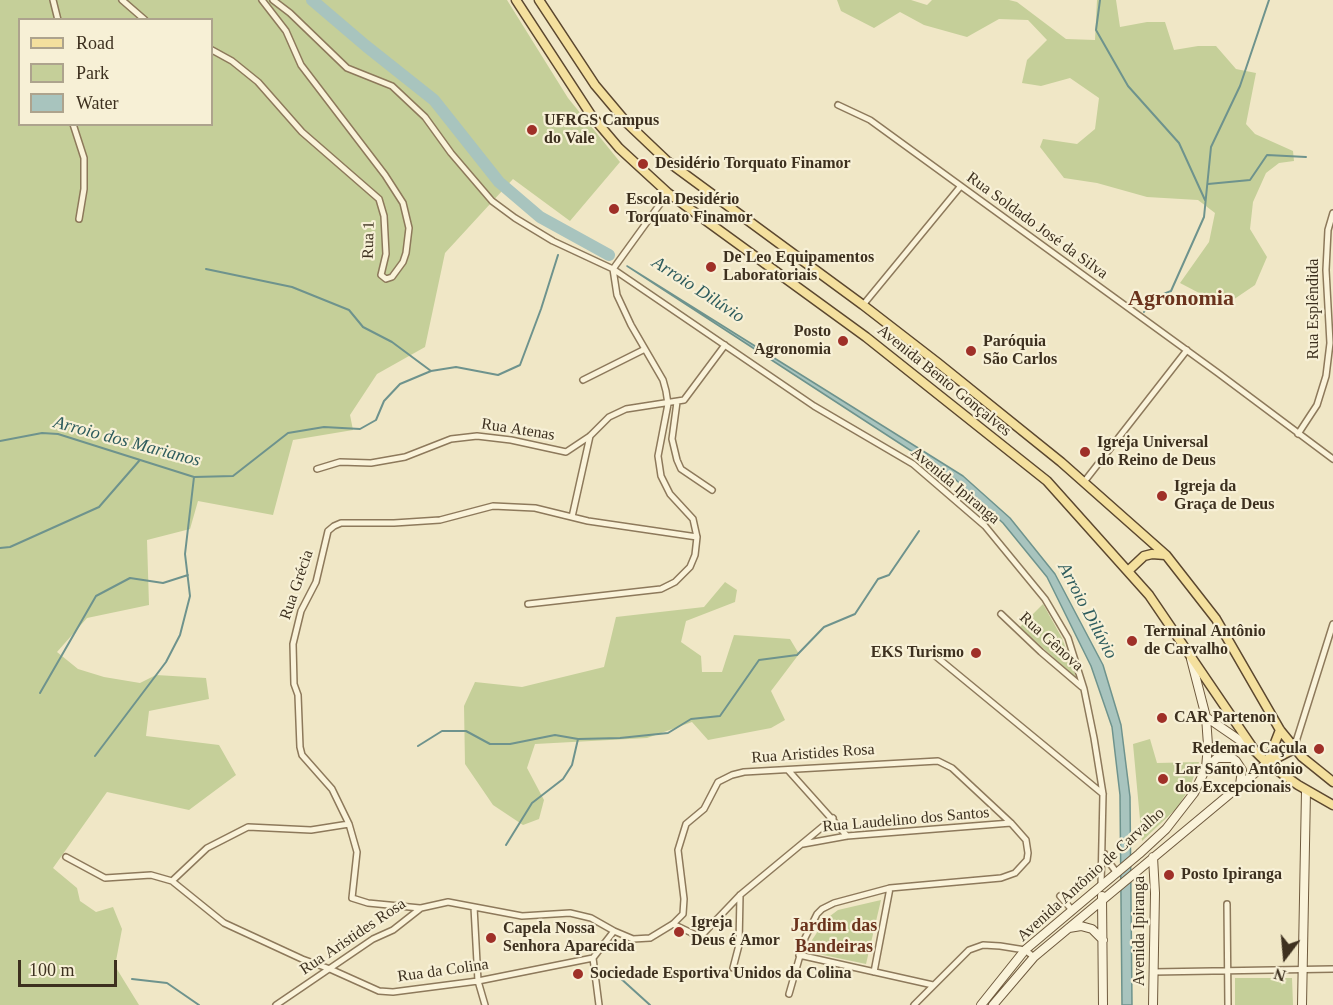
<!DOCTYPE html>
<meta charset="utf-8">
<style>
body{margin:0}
#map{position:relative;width:1333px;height:1005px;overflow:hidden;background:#f0e7c6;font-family:Georgia,serif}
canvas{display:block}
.legend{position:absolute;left:18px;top:18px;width:195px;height:108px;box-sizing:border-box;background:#f7f0d6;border:2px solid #ada38d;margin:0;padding:8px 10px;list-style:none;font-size:18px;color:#3d301f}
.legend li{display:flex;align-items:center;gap:12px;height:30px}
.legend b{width:30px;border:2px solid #ada38d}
.north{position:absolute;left:1255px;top:927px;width:60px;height:60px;-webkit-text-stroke:4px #f7f0d6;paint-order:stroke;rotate:196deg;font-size:16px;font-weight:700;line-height:24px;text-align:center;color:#3d301f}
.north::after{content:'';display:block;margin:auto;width:21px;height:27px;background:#3d301f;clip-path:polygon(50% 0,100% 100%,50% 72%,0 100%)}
.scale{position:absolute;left:18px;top:960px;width:99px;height:27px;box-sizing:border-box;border:3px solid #3d301f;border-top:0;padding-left:8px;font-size:18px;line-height:21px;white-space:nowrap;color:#3d301f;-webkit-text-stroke:4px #f7f0d6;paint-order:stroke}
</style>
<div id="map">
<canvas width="1333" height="1005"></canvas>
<ul class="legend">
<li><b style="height:8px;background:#f4e09e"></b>Road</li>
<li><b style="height:16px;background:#c5cf99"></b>Park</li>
<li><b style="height:16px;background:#a8c4be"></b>Water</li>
</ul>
<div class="north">N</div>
<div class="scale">100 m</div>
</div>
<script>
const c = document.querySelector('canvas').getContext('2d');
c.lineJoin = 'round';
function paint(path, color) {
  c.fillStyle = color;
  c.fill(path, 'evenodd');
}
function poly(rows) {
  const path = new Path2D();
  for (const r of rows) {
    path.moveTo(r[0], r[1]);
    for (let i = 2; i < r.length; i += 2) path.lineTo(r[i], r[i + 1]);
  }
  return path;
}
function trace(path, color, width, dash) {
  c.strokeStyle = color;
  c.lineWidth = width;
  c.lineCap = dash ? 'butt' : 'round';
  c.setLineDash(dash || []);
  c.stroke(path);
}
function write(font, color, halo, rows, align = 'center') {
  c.font = font + ' Georgia,serif';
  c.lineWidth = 4.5;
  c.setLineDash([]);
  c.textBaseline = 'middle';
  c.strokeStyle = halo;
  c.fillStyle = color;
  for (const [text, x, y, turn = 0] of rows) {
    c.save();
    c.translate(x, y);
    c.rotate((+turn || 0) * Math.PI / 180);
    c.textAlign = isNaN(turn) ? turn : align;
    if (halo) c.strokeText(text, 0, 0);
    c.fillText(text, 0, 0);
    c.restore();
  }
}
paint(poly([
 [0,0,507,0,568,98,620,162,570,221,513,179,445,253,425,347,377,374,350,415,353,430,293,440,273,515,198,501,190,529,147,540,149,605,87,618,57,652,78,669,104,677,140,683,156,675,206,678,209,699,149,711,146,736,219,745,236,775,189,810,107,792,53,868,77,888,80,901,96,912,113,907,122,929,115,966,139,1005,0,1005],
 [20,20,212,20,212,124,20,124],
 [837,0,911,0,927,5,932,0,1009,0,1017,2,1066,39,1095,40,1097,0,1116,0,1120,27,1147,22,1165,22,1174,50,1198,46,1216,46,1236,69,1256,73,1246,124,1255,134,1293,151,1294,161,1279,163,1266,173,1253,202,1250,229,1267,257,1255,285,1224,306,1180,283,1209,242,1215,213,1198,200,1147,197,1097,183,1064,178,1040,147,1043,139,1077,144,1095,129,1099,98,1070,78,1041,86,1022,83,1027,60,1047,40,1028,20,999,19,967,37,924,25,900,12,874,28,841,11],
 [725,582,737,590,735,602,686,621,681,642,701,656,702,672,722,672,734,635,790,639,799,654,771,691,785,720,771,728,708,740,692,722,647,738,535,744,527,768,544,800,539,819,523,825,493,805,465,764,464,706,475,682,522,687,604,667,616,617,704,607],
 [1043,604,1062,638,1077,679,1020,627],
 [1150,739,1157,763,1199,762,1190,787,1177,808,1142,841,1133,744],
 [881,900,866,964,809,952,812,940,826,919,838,910],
 [1235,978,1292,978,1293,1005,1235,1005]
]), '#c5cf99');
const water = poly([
 [627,266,963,476,1010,518,1055,574,1103,665,1121,725,1130,797,1132,1005,1122,1005,1120,795,1112,727,1091,666,1047,577,1003,523,956,480,627,266]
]);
paint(water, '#a8c4be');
trace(water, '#6e938d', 1.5);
trace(poly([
 [1100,0,1096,30,1128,86,1179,143,1205,200],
 [1208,184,1250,180,1267,155,1306,157],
 [206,269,292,287,349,310,363,327,392,342,431,371],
 [1144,312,1156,297,1171,291,1204,217,1211,147,1240,86,1269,0],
 [0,441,42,433,58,434,194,477,233,476,288,433,324,427,360,429,376,420,384,401,400,384,431,371,456,367,498,375,520,365,541,309,558,255],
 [0,548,10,547,99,507,139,461],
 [40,693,96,596,130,578,163,583,188,575],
 [418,746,442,731,466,731,490,744,510,744,555,735,578,739,620,738,668,733,691,719,720,716,759,660,797,655,824,627,855,614,878,579,889,575,919,531],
 [95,756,166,662,180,635,190,596,185,554,194,477],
 [506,845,532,803,563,779,572,765,578,739],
 [618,976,650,1005],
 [132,979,167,983,199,1005]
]), '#6e938d', 2);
trace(poly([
 [312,0,366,46,434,100,499,182,540,217,609,255]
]), '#a8c4be', 12);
const street = poly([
 [53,0,58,20],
 [122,0,145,20],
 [273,0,290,13,347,68,392,86,425,117,451,153,492,201,515,218,553,241,613,269,814,406,913,464,985,526,1045,599,1068,638,1084,689,1094,738,1103,794,1101,886],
 [212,50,232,61,258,82,302,132,379,199,384,216,386,254,381,275,386,279,392,277,403,262,406,253,409,228,403,203,385,175,301,65,286,31,262,0],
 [838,105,870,120,1218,373,1333,459],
 [73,124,84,158,84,189,79,219],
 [863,305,960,187],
 [583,380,645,349],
 [677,402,672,439,677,460,681,469,712,490],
 [1298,434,1317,405,1326,376,1330,343,1326,270,1328,230,1333,213],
 [317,469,340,462,371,463,405,457,451,439,477,436,511,440,566,452,590,436,609,417,626,409,684,400,725,345],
 [1084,482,1187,350],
 [572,517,590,436],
 [528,604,661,589,675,582,690,567,695,555,697,537,693,519,670,494,661,476,658,456,668,404,666,391,663,380,631,325,617,295,613,269,668,193],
 [1001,614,1041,652,1082,687],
 [933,654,1103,794],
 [1294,748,1333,624],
 [788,770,847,836],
 [803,844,847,836,1011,823],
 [1105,854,1108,861,1117,873],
 [66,857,105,878,151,875,172,881,224,923,302,959,330,969,379,991,393,992,478,981,593,958],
 [172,881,207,848,248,827,311,830,349,824],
 [1060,896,1072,910],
 [1227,904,1228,1005],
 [474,907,478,981,485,1005],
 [420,908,368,903,352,898,357,852,349,824,332,789,302,755,300,747,298,695,294,684,293,644,301,611,316,582,328,531,334,526,341,523,394,523,440,520,493,506,535,508,588,521,697,537],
 [673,924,700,937,740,895,833,818],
 [799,955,933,985],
 [593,958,599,1005],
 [593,958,614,931],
 [733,968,739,945,740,895],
 [874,972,890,888],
 [1153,972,1333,969],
 [276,1005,373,939,393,930,421,908,448,902,522,916,570,913,591,918,614,931,633,939,650,938,673,924,683,914,684,899,678,850,686,824,704,809,718,782,732,775,744,772,938,761,952,768,1011,823,1026,840,1028,853,1027,860,1015,873,1001,878,890,888,834,903,822,909,817,914,805,938,789,994],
 [914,1005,969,950,983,945,1000,946,1025,950,1034,957]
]);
const secondary = poly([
 [1206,717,1254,750],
 [1206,768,1217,758,1232,758,1236,761,1242,770,1240,785],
 [1153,857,1155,893,1153,1005],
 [1102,896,1103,1005],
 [1069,928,1081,926,1092,929,1103,940],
 [981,1005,1025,950,1139,854,1166,829,1194,793,1206,768,1208,745,1206,717,1191,659],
 [993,1005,1034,957,1267,763],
 [1302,1005,1306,791]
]);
const primary = poly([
 [516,0,591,115,619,148,668,193,866,337,1047,481,1149,595,1255,751,1267,763,1298,785,1333,805],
 [539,0,595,85,627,123,667,161,863,305,938,363,1061,462,1166,555,1216,619,1280,730,1302,757,1333,782],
 [1128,571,1144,556,1152,554,1165,555],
 [1267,763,1280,730],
 [1267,763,1294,749]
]);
trace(street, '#8d795b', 8);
trace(secondary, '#6f5a3e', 10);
trace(primary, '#5b472f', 11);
trace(street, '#faf3da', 5);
trace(secondary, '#faf3da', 8);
trace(primary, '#f4e09e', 8);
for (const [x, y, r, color] of [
 [532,130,6,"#9f3028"],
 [643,164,6,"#9f3028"],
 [614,209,6,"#9f3028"],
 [711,267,6,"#9f3028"],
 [843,341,6,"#9f3028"],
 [971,351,6,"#9f3028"],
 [1085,452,6,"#9f3028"],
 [1162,496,6,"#9f3028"],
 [1132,641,6,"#9f3028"],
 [976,653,6,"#9f3028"],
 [1162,718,6,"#9f3028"],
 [1319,749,6,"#9f3028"],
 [1163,779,6,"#9f3028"],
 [1169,875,6,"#9f3028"],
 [679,932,6,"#9f3028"],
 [491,938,6,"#9f3028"],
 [578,974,6,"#9f3028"]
]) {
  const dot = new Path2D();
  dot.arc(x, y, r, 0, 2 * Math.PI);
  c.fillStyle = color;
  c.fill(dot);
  trace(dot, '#f7f0d6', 2);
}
write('bold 16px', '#3d301f', '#f7f0d6', [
 ["UFRGS Campus",544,121],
 ["do Vale",544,139],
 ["Desidério Torquato Finamor",655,164],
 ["Escola Desidério",626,200],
 ["Torquato Finamor",626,218],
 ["De Leo Equipamentos",723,258],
 ["Laboratoriais",723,276],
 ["Posto",831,332,"right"],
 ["Agronomia",831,350,"right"],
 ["Paróquia",983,342],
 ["São Carlos",983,360],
 ["Igreja Universal",1097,443],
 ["do Reino de Deus",1097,461],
 ["Igreja da",1174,487],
 ["Graça de Deus",1174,505],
 ["Terminal Antônio",1144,632],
 ["de Carvalho",1144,650],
 ["EKS Turismo",964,653,"right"],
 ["CAR Partenon",1174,718],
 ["Redemac Caçula",1307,749,"right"],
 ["Lar Santo Antônio",1175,770],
 ["dos Excepcionais",1175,788],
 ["Posto Ipiranga",1181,875],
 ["Igreja",691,923],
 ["Deus é Amor",691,941],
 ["Capela Nossa",503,929],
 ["Senhora Aparecida",503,947],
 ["Sociedade Esportiva Unidos da Colina",590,974]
], 'left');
write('16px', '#3d301f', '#f7f0d6', [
 ["Rua Soldado José da Silva",1037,226,36],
 ["Rua 1",369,240,-89],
 ["Rua Esplêndida",1314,309,-90],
 ["Avenida Bento Gonçalves",944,381,39],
 ["Rua Atenas",518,430,9],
 ["Avenida Ipiranga",955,486,40],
 ["Rua Grécia",297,585,-71],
 ["Rua Gênova",1051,642,42],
 ["Rua Aristides Rosa",813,754,-4],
 ["Rua Laudelino dos Santos",906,820,-5],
 ["Avenida Antônio de Carvalho",1091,875,-42],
 ["Avenida Ipiranga",1140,931,-90],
 ["Rua Aristides Rosa",353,937,-34],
 ["Rua da Colina",443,971,-8]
]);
write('italic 18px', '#2e5c5d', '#f7f0d6', [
 ["Arroio Dilúvio",698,290,33],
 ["Arroio dos Marianos",127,442,15],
 ["Arroio Dilúvio",1087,611,62]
]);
write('bold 18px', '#6b331d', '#f7f0d6', [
 ["Jardim das",834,926],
 ["Bandeiras",834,947]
]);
write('bold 22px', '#6b331d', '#f7f0d6', [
 ["Agronomia",1181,299]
]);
</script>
